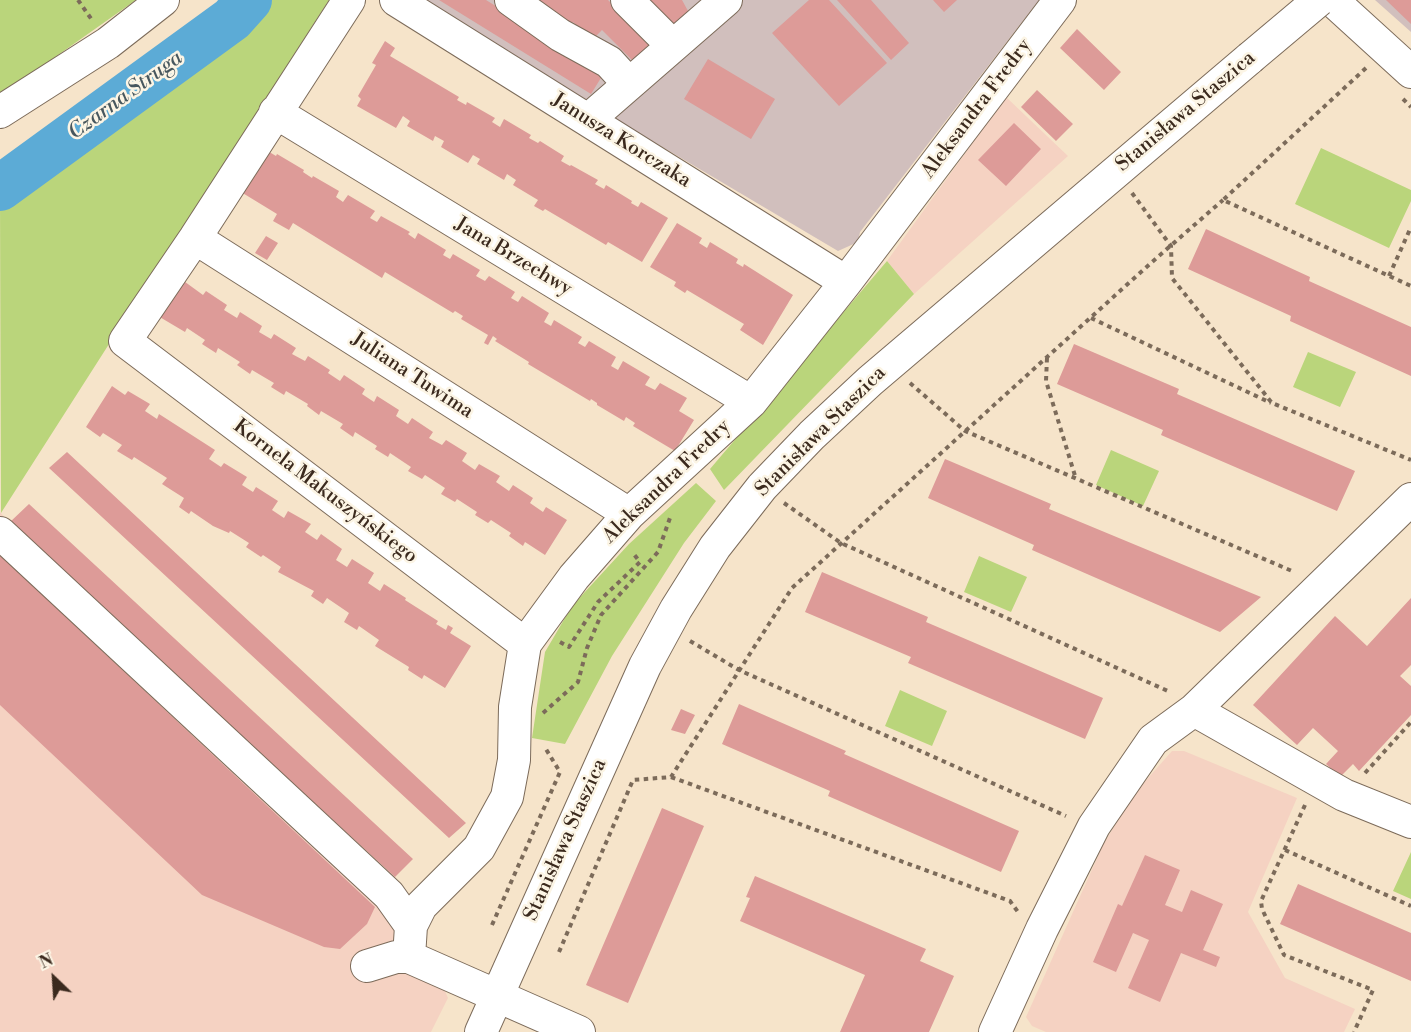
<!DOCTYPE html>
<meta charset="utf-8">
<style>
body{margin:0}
#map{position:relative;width:1411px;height:1032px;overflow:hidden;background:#f6e4ca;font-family:"Libre Bodoni",serif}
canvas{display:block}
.north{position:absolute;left:24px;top:948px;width:60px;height:60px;-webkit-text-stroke:4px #fcf5e5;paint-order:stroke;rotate:335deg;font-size:16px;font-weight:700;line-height:24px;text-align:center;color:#3b2a1e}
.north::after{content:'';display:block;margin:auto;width:21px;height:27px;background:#3b2a1e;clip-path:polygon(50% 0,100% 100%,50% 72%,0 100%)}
</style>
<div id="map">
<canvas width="1411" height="1032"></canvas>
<div class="north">N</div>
</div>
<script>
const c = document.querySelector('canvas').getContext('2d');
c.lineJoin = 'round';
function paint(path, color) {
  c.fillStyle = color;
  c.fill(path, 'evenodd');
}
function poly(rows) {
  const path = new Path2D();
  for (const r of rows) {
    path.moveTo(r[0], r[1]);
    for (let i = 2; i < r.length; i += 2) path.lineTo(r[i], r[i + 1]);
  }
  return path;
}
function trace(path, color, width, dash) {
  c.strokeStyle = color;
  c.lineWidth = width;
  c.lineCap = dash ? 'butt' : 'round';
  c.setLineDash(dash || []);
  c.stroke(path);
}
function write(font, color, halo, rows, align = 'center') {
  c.font = font + ' "Libre Bodoni",serif';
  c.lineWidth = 5;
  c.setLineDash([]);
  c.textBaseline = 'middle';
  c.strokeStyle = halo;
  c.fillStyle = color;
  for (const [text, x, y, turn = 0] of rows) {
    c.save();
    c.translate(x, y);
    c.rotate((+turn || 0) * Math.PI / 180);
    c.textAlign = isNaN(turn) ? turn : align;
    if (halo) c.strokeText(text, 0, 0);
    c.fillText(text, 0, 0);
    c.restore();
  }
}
paint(poly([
 [1006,97,1068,156,914,294,887,261],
 [0,512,9,523,395,877,448,998,431,1032,0,1032],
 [1172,751,1184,751,1297,798,1248,912,1285,978,1355,1009,1344,1032,1046,1032,1032,1026,1026,1017,1103,845,1133,795]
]), '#f5d2c2');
paint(poly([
 [418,0,1039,0,860,232,858,242,838,251,610,116,588,109],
 [1375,0,1411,0,1411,32]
]), '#d1bfbd');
paint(poly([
 [0,0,136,0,0,96],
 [265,0,329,0,1,513,0,200,241,28],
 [1321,148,1411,190,1411,201,1389,248,1295,204],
 [887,261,914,294,724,490,710,469],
 [1308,352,1356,372,1340,407,1293,387],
 [1111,450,1159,471,1143,506,1096,485],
 [696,483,716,501,684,543,612,656,565,744,532,738,545,652,572,606,629,544],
 [979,556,1027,577,1011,612,964,592],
 [900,690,947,711,932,746,885,726],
 [1411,852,1411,899,1393,891]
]), '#bad57b');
trace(poly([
 [0,188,232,19,249,0]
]), '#5cabd6', 46);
paint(poly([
 [439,0,486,0,604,73,591,94],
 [539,0,608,0,652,44,634,62,602,30,592,40,573,22,567,28],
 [645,0,682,0,688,11,672,27],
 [809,0,829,0,887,63,839,106,772,33],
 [837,0,871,0,909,43,891,60],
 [933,0,957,0,944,12],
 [1386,0,1411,0,1411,24],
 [1077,29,1121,72,1104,90,1060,48],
 [385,41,395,48,390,56,459,97,457,100,466,105,467,102,495,118,492,122,500,127,504,119,531,135,529,138,538,143,540,141,564,156,561,161,570,166,571,165,598,180,595,184,604,189,606,185,632,201,631,203,638,207,641,202,668,218,642,262,608,242,606,245,545,209,543,211,534,206,538,200,513,185,516,180,507,174,504,180,477,164,480,159,473,155,468,163,441,147,444,141,435,136,433,141,407,126,410,121,403,116,396,128,357,106,361,99,358,96,376,65,372,63],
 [708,59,775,99,751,139,684,99],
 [1037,90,1073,124,1056,141,1021,107],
 [1014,123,1041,149,1006,186,978,160],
 [266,150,276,156,277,154,304,170,303,172,312,178,313,176,339,191,336,197,343,202,348,195,375,211,370,218,377,222,381,216,410,232,408,234,415,239,418,233,446,250,443,255,450,259,453,254,480,270,476,276,485,281,489,276,515,292,511,298,518,302,522,296,549,313,544,322,551,326,554,320,582,337,578,343,585,347,589,341,616,357,611,366,618,370,623,361,650,377,645,385,655,390,660,383,687,398,679,411,694,420,675,451,633,426,635,423,626,417,624,421,597,405,597,403,591,399,590,401,528,364,529,362,495,341,497,339,493,336,488,345,484,343,488,335,461,319,463,316,455,311,453,313,385,272,382,278,293,223,289,230,273,221,277,214,241,192],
 [677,223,702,238,699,243,707,248,710,242,738,259,736,263,743,267,744,264,793,295,763,345,740,330,744,324,687,290,685,293,674,286,676,282,650,267],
 [1206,229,1310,277,1309,281,1411,327,1411,376,1290,321,1291,316,1188,269],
 [266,236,278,243,267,260,255,253],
 [181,279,203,295,206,291,227,305,224,310,237,318,240,312,262,326,259,332,271,339,274,334,296,348,292,354,305,361,308,356,330,370,328,373,340,381,344,375,365,389,362,394,374,402,377,396,399,410,396,416,408,424,412,418,433,432,429,438,442,445,446,440,467,453,462,461,475,470,479,464,500,476,496,482,509,491,513,485,533,498,530,503,543,512,546,507,567,520,545,555,525,542,523,546,509,536,511,533,491,520,488,523,475,515,477,512,457,499,455,502,441,494,445,488,425,475,422,479,408,471,411,467,390,453,388,457,375,449,377,446,355,432,353,437,340,428,343,424,321,411,319,415,307,406,308,404,286,391,284,395,271,387,274,383,252,370,250,374,237,365,240,362,218,348,216,353,202,344,205,340,187,328,185,332,158,316],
 [1074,344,1179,389,1177,394,1355,471,1337,511,1161,435,1163,430,1057,384],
 [112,386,125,395,128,391,150,404,145,411,157,419,159,414,215,450,209,459,221,467,224,463,247,477,242,485,253,492,256,487,278,501,272,510,284,518,288,511,311,524,305,532,317,540,321,534,342,549,336,560,347,567,352,559,374,573,368,583,380,591,384,584,406,598,405,600,438,621,436,624,446,630,448,625,453,628,450,633,471,646,445,688,424,675,422,679,408,670,409,667,375,646,379,640,359,626,357,630,344,622,349,613,327,598,323,604,311,596,314,591,278,572,281,567,263,555,261,557,246,547,249,543,230,531,229,533,213,526,191,511,189,514,179,507,184,498,162,484,167,478,134,457,132,460,117,451,122,445,103,433,100,437,86,427],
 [67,452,466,823,449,838,49,468],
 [945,459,1051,504,1049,509,1261,597,1220,632,1032,550,1034,545,928,498],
 [29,504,413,859,395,877,9,523],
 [0,555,375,907,367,924,340,949,324,947,202,895,0,705],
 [822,572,928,617,926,622,1103,698,1085,739,908,663,911,657,805,612],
 [1411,598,1411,665,1400,676,1411,686,1411,715,1359,771,1353,764,1340,777,1326,764,1338,751,1313,728,1297,745,1253,705,1335,616,1367,646],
 [739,704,846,751,844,754,1019,831,1001,872,828,796,830,791,722,744],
 [681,709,695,715,685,734,671,730],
 [662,808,704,826,628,1003,586,985],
 [1145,855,1180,870,1165,905,1182,912,1191,890,1223,904,1203,950,1220,957,1216,967,1181,953,1160,1002,1128,988,1149,940,1133,933,1116,972,1093,962,1118,904,1122,906],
 [755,876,926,949,920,961,954,976,929,1032,840,1032,865,975,740,921,750,898,746,897],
 [1298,884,1411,933,1411,981,1280,924]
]), '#dd9b98');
const minor = poly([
 [349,0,195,238,125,341,525,644],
 [396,0,846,282],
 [511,0,560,35,609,62,629,84],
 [627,0,673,46],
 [1332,0,1411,72],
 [0,112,108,43,163,0],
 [275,112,751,402],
 [588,120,726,0],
 [195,238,629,514],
 [0,533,389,895,411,926],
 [1194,710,1344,795,1411,822],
 [367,966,396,957,409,957],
 [481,1032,645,666,676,609,715,547,762,487,812,435,870,381,1250,58],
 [579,1032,409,957,411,926,421,906,479,848,507,797,514,760,515,707,525,644,574,577,629,514,751,402,846,282,1060,0],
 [995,1032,1042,929,1094,826,1153,740,1194,710,1411,499]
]);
trace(minor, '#7c6b5a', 34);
trace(poly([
 [78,0,92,20],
 [1366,68,1223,200,1411,286],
 [1403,99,1411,107],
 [1132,193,1171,246,1172,278,1272,403,1411,460],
 [1389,276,1411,227],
 [1091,318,1271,403],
 [1047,358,1046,381,1076,479],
 [910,383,965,431,1292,571],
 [784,503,841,543,1170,692],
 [690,641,739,670,1066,816],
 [560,642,569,647,598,602,640,562,633,553],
 [543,713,578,682,587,648,601,615,658,552,671,515],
 [1365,773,1411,722],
 [671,777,1010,901,1018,912],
 [1305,805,1261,901,1262,909,1284,955,1373,990,1354,1032],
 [1285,850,1411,906],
 [492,925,560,772,544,746],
 [559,952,633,780,671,777,792,588,1152,262,1223,200]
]), '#7c6b5a', 4, [4.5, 4.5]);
trace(minor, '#fff', 32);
const minorBridge = poly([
 [1250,58,1319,0]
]);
trace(minorBridge, '#7c6b5a', 34, []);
trace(minorBridge, '#fff', 32);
write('20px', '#3b2a1e', '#fcf5e5', [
 ["Aleksandra Fredry",977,109,-53],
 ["Stanisława Staszica",1186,112,-40],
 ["Janusza Korczaka",621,141,32],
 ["Jana Brzechwy",513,257,31],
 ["Juliana Tuwima",412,376,33],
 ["Stanisława Staszica",821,432,-45],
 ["Aleksandra Fredry",667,482,-44],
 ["Kornela Makuszyńskiego",325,492,37],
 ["Stanisława Staszica",566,840,-66]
]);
write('italic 21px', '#47575e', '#fcf5e5', [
 ["Czarna Struga",126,96,-36]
]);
</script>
